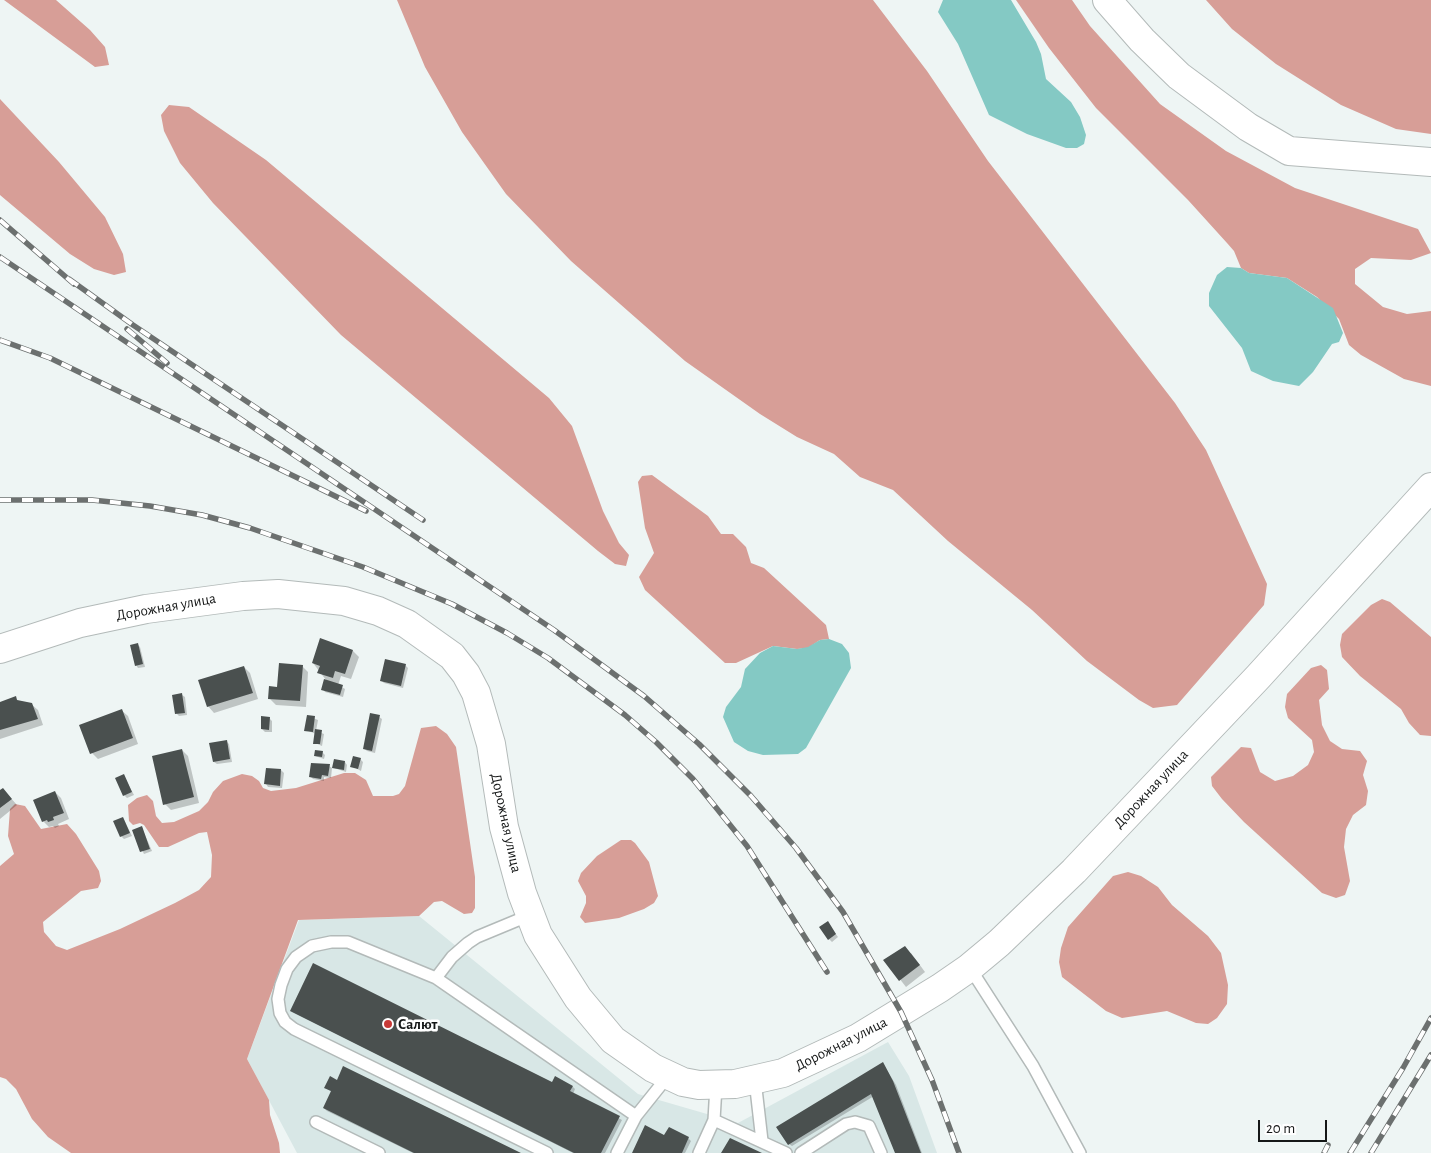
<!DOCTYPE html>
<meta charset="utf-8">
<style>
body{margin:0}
#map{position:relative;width:1431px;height:1153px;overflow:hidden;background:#eef5f4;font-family:"Alegreya Sans",sans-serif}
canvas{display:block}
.scale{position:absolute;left:1258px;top:1120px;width:69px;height:22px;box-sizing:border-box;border:2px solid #151717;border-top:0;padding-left:6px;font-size:15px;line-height:18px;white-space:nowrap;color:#151717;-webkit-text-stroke:4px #fff;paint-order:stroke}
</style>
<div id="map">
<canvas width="1431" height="1153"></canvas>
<div class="scale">20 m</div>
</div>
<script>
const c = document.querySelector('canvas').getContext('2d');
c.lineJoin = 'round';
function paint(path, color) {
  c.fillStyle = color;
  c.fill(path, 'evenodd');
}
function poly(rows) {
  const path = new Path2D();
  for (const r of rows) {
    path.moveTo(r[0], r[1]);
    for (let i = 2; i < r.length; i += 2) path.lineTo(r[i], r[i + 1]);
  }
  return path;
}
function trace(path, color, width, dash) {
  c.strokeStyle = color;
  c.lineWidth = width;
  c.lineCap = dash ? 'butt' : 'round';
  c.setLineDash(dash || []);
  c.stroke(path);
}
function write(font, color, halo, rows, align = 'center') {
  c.font = font + ' "Alegreya Sans",sans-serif';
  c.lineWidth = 5;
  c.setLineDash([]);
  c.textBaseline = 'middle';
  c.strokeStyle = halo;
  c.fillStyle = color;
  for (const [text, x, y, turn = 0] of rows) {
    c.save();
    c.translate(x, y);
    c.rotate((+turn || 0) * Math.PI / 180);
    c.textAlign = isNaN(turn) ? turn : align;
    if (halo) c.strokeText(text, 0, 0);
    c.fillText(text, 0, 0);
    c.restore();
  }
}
paint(poly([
 [419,916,638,1094,738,1123,888,1042,909,1076,937,1153,297,1153,247,1059,299,920]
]), '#d8e7e6');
paint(poly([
 [4,0,56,0,90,30,105,47,109,65,95,67],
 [397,0,873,0,927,71,988,161,1175,403,1206,450,1267,584,1264,605,1177,705,1153,708,1139,700,1087,661,1032,610,948,541,893,490,860,477,834,454,797,437,760,414,685,361,571,261,506,194,462,132,425,67],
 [1016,0,1072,0,1090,26,1160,104,1226,151,1295,188,1418,229,1431,253,1411,260,1371,258,1355,269,1355,284,1383,307,1407,314,1431,311,1431,386,1404,379,1361,355,1349,345,1339,319,1317,297,1287,278,1249,273,1241,268,1234,251,1227,243,1188,200,1096,108,1049,48],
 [1206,0,1431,0,1431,134,1396,129,1341,105,1276,64,1232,29],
 [0,99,59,162,105,217,123,254,126,272,114,275,94,269,70,254,0,195],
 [169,105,189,107,266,160,549,398,572,426,603,511,619,543,629,555,626,566,615,564,598,551,341,335,213,203,180,163,164,131,161,115],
 [652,475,708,516,721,534,733,534,746,547,751,563,764,568,826,625,829,639,820,640,808,648,797,649,773,646,736,663,725,663,645,590,639,577,654,553,645,528,638,482,642,476],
 [1382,599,1390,602,1431,637,1431,736,1420,735,1409,723,1401,709,1360,676,1342,657,1340,645,1342,634,1371,605],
 [1321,665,1327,670,1329,689,1319,700,1322,725,1330,741,1342,749,1360,751,1367,761,1363,775,1368,791,1366,805,1353,815,1346,829,1344,847,1350,881,1345,895,1336,898,1322,893,1244,822,1222,799,1212,786,1211,777,1241,747,1251,748,1260,772,1275,781,1293,776,1308,765,1314,752,1312,740,1288,718,1285,707,1287,694,1311,668],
 [436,726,447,734,456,747,475,877,475,908,472,913,464,914,442,901,434,902,419,916,298,920,247,1059,269,1100,270,1115,279,1143,280,1153,71,1153,48,1137,32,1119,16,1089,6,1079,0,1077,0,866,14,854,8,836,10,809,15,804,25,806,41,829,67,824,76,834,99,871,101,881,98,888,81,891,43,922,44,932,56,946,67,950,120,929,175,903,199,890,211,877,212,855,207,832,199,833,168,847,159,847,144,825,140,823,133,825,129,821,128,805,137,798,147,795,153,801,156,816,162,823,174,822,199,811,208,802,213,792,223,781,242,774,252,776,259,781,263,788,271,791,296,788,344,773,355,773,366,780,373,796,393,796,399,794,405,786,421,728],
 [621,840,631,840,635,843,649,862,658,896,654,903,644,909,619,918,585,923,580,917,586,903,586,896,578,881,581,873,597,856],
 [1128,872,1141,876,1158,887,1172,905,1208,936,1221,953,1228,985,1227,1004,1217,1018,1208,1024,1196,1023,1167,1011,1122,1018,1106,1011,1062,977,1059,962,1061,948,1068,927,1113,876]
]), '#d79e97');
paint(poly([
 [943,0,1011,0,1036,42,1041,54,1046,79,1071,102,1080,117,1086,135,1084,144,1077,148,1066,148,1027,134,989,115,958,44,938,12],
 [1227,267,1241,268,1249,273,1287,278,1333,308,1343,333,1339,342,1332,344,1313,372,1299,386,1273,381,1251,371,1242,348,1209,306,1209,293,1217,275],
 [829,639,842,644,849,653,851,668,806,748,798,754,763,755,748,751,734,742,723,717,726,707,741,687,745,669,760,653,773,646,797,649,808,647,820,640]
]), '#84c9c4');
paint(poly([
 [138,645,140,647,145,667,138,668,136,665],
 [353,651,359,657,351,679,341,676,338,685,345,689,343,697,325,692,323,689,326,680,313,663],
 [405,665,408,668,403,688,384,683,381,680],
 [302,666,308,672,306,707,276,705,270,699],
 [244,667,250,673,258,699,214,713,208,706],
 [182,695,185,697,187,715,179,716,177,714],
 [15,698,20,702,31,704,38,710,43,725,0,739,0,703],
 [121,710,128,716,138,744,98,759,92,753],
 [308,716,318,720,316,731,324,734,322,746,315,743,316,734,306,730],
 [379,717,382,719,375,753,367,751,364,748],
 [269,718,272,721,272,732,265,732,262,729],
 [226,741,229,744,232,762,217,764,214,762],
 [182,750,188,756,199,803,171,810,165,804],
 [322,752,325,755,324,759,315,756],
 [360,759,363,762,361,771,352,766],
 [345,762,347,765,346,772,334,768],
 [329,766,332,768,331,778,324,777,324,781,313,779,311,777],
 [281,770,284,773,282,788,268,787,266,784],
 [124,776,134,795,127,798,124,795],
 [0,791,9,796,17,805,0,819],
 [55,792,61,798,69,819,58,824,59,826,55,828,53,826,49,827,43,821],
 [123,818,132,836,124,839,121,836],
 [142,828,152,851,144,854,133,831],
 [830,926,838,937,832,942,829,939],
 [911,953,925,972,906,987,885,960],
 [291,1011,552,1084,573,1087,575,1089,573,1094,622,1120,605,1153,573,1153],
 [885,1067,896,1085,922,1153,896,1153,874,1096,792,1146,789,1144],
 [326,1088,518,1153,413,1153,327,1111,324,1108,332,1092],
 [665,1136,688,1138,691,1141,685,1153,633,1153]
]), '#0003');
paint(poly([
 [320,638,353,650,345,674,335,671,333,678,317,673,320,666,312,663],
 [138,643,143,664,135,666,130,645],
 [385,659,406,664,401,686,380,681],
 [279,663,303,665,300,701,268,699,269,686,277,687],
 [244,666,253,693,207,707,198,680],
 [324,679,343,685,340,695,321,690],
 [182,693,185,713,175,714,172,695],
 [16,696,17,700,32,703,38,719,0,730,0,702],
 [122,709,133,738,90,754,79,725],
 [370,713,380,715,372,751,363,749],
 [307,715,315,716,313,732,304,731],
 [261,716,270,717,269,730,261,729],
 [315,729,322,730,320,744,313,744],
 [227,740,230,759,213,762,209,743],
 [182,749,194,797,163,805,152,756],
 [315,750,323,751,322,757,314,756],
 [353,756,361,758,358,769,350,767],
 [334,759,345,761,344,770,332,768],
 [311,763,330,764,328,776,322,775,321,779,309,777],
 [266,768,281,769,280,786,264,784],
 [124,774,132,792,123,796,115,778],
 [3,788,12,799,0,808,0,790],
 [55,791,64,813,53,817,54,820,48,822,47,820,42,822,33,800],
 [123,817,130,833,120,837,113,821],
 [142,826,150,849,140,852,132,830],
 [828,921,836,934,828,940,819,927],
 [905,946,920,965,899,981,883,960],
 [313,963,552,1082,555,1076,573,1086,570,1091,620,1116,601,1153,574,1153,290,1011],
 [883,1062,893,1081,921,1153,895,1153,871,1094,788,1145,776,1127],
 [343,1066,521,1153,414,1153,323,1108,331,1091,324,1088,330,1076,337,1080],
 [645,1125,664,1135,669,1127,689,1137,682,1153,632,1153],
 [730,1138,762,1153,721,1153]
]), '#4a504f');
const service = poly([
 [530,915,477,937,468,943,452,957,436,978,348,942,331,942,312,946,296,957,287,969,281,985,278,999,280,1013,285,1022,294,1029,547,1153],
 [970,968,1033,1066,1080,1153],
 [436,978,636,1116],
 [755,1080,762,1141],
 [714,1120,786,1153],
 [316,1122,379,1153],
 [617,1153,636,1116,668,1076],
 [699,1153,714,1120,716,1086],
 [801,1153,846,1124,855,1122,869,1126,881,1153]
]);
const tertiary = poly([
 [0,649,80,623,146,609,243,596,278,594,344,601,378,611,407,624,452,656,466,674,476,693,491,744,504,827,522,893,538,935,578,998,613,1040,653,1068,683,1082,699,1085,735,1084,783,1073,858,1038,940,988,969,968,999,943,1074,871,1258,677,1431,487]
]);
const secondary = poly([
 [1107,0,1142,40,1179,76,1248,127,1289,151,1431,162]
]);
trace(service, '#b3bab9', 14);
trace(tertiary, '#b3bab9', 30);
trace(secondary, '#b3bab9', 30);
trace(service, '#fff', 11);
trace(tertiary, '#fff', 28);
trace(secondary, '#fff', 28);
const rail = poly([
 [0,220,74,284],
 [0,257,554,630,644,696,699,744,751,796,796,848,843,912,901,1012,932,1080,959,1153],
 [69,279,133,325,423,520],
 [127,329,167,363],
 [0,340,50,358,366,511],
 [0,500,92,500,150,506,202,515,250,528,363,567,452,604,507,633,548,658,625,715,656,742,693,779,747,846,827,972],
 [1324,1153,1328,1145],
 [1350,1153,1403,1068,1431,1018],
 [1371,1153,1431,1055]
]);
trace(rail, '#6c706f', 5.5);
trace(rail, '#fff', 4, [11]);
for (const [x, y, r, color] of [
 [388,1024,5,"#c83a37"]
]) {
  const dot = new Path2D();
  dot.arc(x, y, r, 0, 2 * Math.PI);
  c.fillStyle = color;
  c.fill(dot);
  trace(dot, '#fff', 2);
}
write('15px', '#151717', '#fff', [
 ["Дорожная улица",166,607,-10],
 ["Дорожная улица",1151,789,-47],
 ["Дорожная улица",506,823,78],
 ["Дорожная улица",841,1044,-27]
]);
write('bold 15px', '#151717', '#fff', [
 ["Салют",398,1024]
], 'left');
</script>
